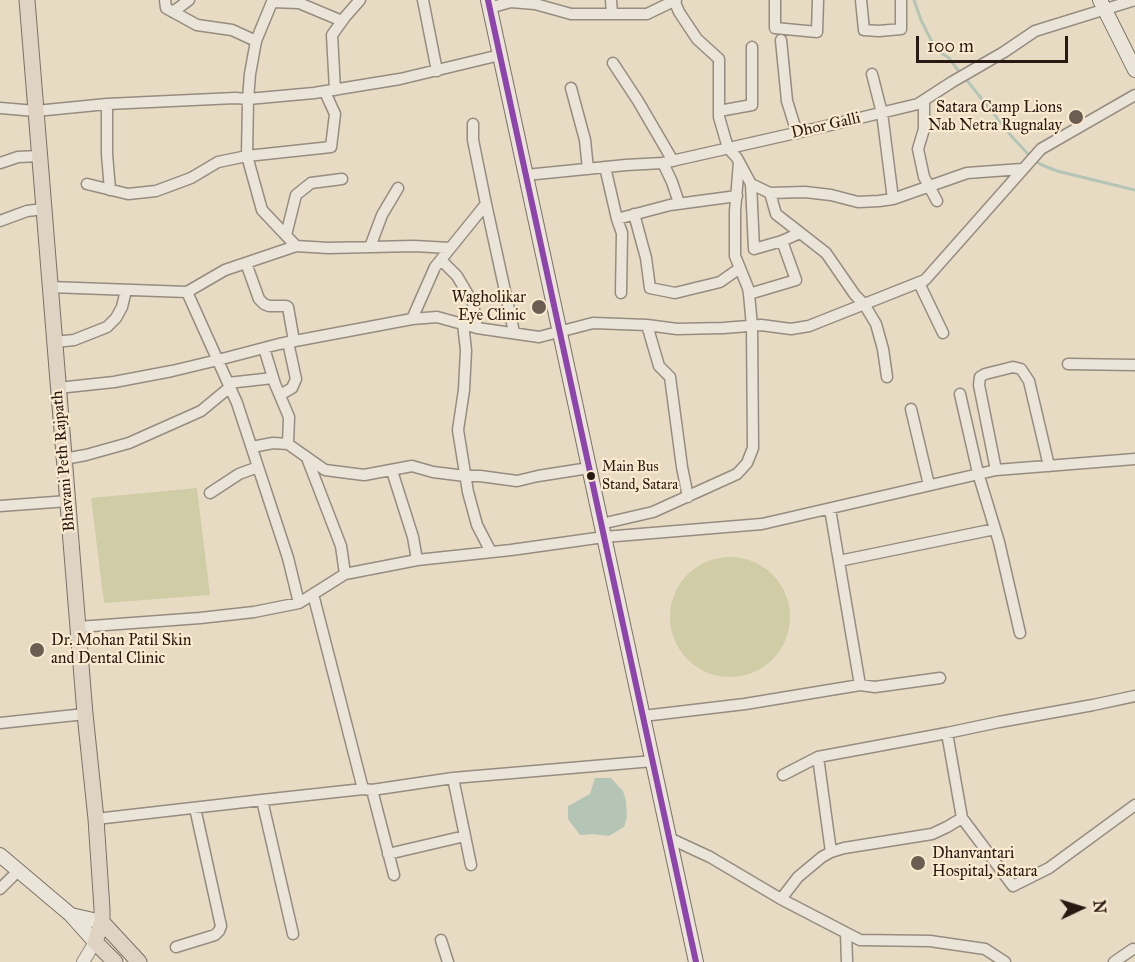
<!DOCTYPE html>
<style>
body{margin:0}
#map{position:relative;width:1135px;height:962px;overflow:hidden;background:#e8dbc4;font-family:"IM FELL Great Primer",serif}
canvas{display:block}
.north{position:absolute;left:1051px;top:878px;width:60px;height:60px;-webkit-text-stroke:4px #faeacf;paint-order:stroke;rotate:86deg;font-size:16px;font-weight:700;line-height:24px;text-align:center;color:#281913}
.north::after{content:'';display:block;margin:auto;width:21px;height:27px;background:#281913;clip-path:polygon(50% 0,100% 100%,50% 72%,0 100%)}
.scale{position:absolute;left:916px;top:36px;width:152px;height:27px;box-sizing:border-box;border:3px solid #281913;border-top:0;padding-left:8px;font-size:18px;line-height:21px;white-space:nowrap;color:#281913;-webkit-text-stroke:4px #faeacf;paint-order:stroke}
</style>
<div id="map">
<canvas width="1135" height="962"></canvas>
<div class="north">N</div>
<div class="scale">100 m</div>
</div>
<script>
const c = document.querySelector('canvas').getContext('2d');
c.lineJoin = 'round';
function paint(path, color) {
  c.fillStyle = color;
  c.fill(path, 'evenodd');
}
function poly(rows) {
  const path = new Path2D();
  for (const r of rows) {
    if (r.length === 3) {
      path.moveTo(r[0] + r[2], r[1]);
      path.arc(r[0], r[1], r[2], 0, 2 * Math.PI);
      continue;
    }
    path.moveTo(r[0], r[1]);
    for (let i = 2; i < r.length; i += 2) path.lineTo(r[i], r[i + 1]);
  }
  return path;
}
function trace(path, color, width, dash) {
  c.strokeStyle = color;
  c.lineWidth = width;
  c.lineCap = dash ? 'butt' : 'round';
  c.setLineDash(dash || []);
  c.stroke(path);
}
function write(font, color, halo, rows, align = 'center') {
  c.font = font + ' "IM FELL Great Primer",serif';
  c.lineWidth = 4.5;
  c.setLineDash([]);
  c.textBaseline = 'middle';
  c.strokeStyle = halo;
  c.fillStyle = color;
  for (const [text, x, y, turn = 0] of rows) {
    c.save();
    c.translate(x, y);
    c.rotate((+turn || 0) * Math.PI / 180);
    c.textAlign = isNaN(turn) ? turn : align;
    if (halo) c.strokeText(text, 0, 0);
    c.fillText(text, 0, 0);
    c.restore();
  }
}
paint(poly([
 [197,488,210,595,104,603,91,498],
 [730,617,60]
]), '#d0cda6');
paint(poly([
 [595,778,611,778,623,791,626,801,627,817,624,827,609,836,593,834,580,835,568,819,568,806,590,794]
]), '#b4c5b5');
trace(poly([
 [914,0,921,20,932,42,941,53,949,58,960,73],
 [965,78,1013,138,1030,156],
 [1034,160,1042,165,1057,171,1135,190]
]), '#b4c5b5', 3);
const minor = poly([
 [165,0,166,8,197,25,232,30,256,41],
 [423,0,437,71],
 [611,0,612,14],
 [674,0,679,12,697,39,719,59,719,117,728,148,737,158,751,184,770,193],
 [775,0,775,28,817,32,818,0],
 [861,0,864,30,879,31,901,29,901,0],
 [489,8,511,2,535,4,571,14,647,14,676,0],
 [173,12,189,0],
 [342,21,299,3,272,2,256,41,250,74,248,99,247,156,262,210,296,246,328,248,414,246,450,248],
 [781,40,787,101,797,133],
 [613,63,638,101,673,161],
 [872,74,882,113,893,199],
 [571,88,585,140,588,169],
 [335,90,332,35,345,17,360,0],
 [924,100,924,129,918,149,924,177,937,201],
 [107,104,107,154,110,190],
 [0,108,36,111,107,104,235,98,248,99,314,93,400,79,500,55],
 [719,111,752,105,752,47],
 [473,124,473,140,486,204,514,332],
 [0,163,18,157,39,156],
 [663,163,672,182,679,203],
 [605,167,617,219,670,205,737,196],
 [526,175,626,165,663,163,822,127,918,104,952,82,1004,52,1035,31,1135,0],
 [87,184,128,194,156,191,191,178,218,162,247,156,331,147,335,114,325,92],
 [751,184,754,249,782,241,800,233],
 [634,214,646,258,650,288,675,293,720,282,740,268],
 [617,219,622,233,621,293],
 [0,221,27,211,44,209],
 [286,235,296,195,311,183,342,179],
 [370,247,382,215,398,188],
 [441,260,457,276,473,303,477,328],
 [246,263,259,299,264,304,269,306,286,306,288,307,294,341],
 [919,283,943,333],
 [50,287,187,292,237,403,288,558,299,603,254,612,200,618,78,627],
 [187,292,225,270,296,246],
 [749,294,796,280,782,241],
 [412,319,437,317,477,328,539,337,593,323,647,325,677,329,723,328,761,325,791,329,809,326,925,280,1041,149,1135,95],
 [463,324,466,350,464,390,458,430,468,492,477,525,491,552],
 [647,325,659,366,670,377,682,467,688,497],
 [55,342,74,340,107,327,116,318,122,307,126,290],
 [264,348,275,384,289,417,288,444],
 [1068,364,1135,365],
 [887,377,883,349,876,324,864,304,855,295,826,253,776,214,770,193,805,192,831,195,858,202,879,201,893,199,967,173,1022,169],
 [228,383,273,378],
 [58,388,114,382,172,371,218,360,279,344,412,319,435,267,486,204],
 [960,394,978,473,999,542,1020,633],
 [280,395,292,388,296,379,288,342],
 [911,409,929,485],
 [252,447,273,443,288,444,325,470,364,475,412,466,433,472,465,476,480,476,517,481,538,476,589,468],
 [307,458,341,546,345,574],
 [64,459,86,455,129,443,201,411,230,387],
 [996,470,979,385,980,377,985,374,1013,367,1021,369,1029,381,1049,466],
 [392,471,413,537,417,560],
 [210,493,239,474,258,467],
 [0,506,68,501],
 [830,509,860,685],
 [601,524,653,512,737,474,747,463,753,448,752,326,749,294,748,288,735,256,735,211,739,162],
 [839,561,995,529],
 [313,594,363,789],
 [299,603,345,574,417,560,511,550,604,537,762,524,996,470,1135,459],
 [643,716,745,704,860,685,875,687,940,678],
 [0,723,85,714],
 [818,757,831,852],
 [783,775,818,757,947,733,999,722,1093,705,1135,696],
 [453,778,653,761],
 [372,790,394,875],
 [262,800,293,934],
 [962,818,1013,886,1049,868,1135,805],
 [96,819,262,800,363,789,372,790,453,778,471,865],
 [669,838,710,857,781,899,860,940,930,941,985,949,1005,962],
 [388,854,465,836],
 [0,889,18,871],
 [781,899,798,877,822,857,831,852,844,848,932,834,947,827,962,818,947,733],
 [846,933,847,962],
 [441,940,448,962],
 [176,947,215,935,219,931,221,926,195,808],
 [1114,962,1133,949]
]);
const tertiary = poly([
 [83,962,95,942]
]);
const secondary = poly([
 [488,0,696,962],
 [1100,0,1135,70],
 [0,855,71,915,102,922],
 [71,915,95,942]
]);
const primary = poly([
 [27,0,85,714,96,819,102,909,102,922,95,942,115,962],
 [102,922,139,962]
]);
trace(minor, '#968c7f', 13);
trace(tertiary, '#968c7f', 14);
trace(secondary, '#7b7266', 16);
trace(primary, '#7b7266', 17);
trace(minor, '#ebe4d9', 10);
trace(tertiary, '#ebe4d9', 12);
trace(secondary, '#ebe4d9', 14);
trace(primary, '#dfd4c4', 15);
trace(poly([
 [488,0,696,962]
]), '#8e44ad', 6);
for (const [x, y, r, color] of [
 [1076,117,8,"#6b5d51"],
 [539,307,8,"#6b5d51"],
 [591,476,5,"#281913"],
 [37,650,8,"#6b5d51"],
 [918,863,8,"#6b5d51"]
]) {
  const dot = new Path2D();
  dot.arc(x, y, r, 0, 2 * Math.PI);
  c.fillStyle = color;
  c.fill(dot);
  trace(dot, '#faeacf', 2);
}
write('14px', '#281913', '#faeacf', [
 ["Main Bus",602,468],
 ["Stand, Satara",602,486]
], 'left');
write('16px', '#281913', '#faeacf', [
 ["Satara Camp Lions",1062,108],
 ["Nab Netra Rugnalay",1062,126],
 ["Wagholikar",526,298],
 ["Eye Clinic",526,316],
 ["Dr. Mohan Patil Skin",51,641,"left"],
 ["and Dental Clinic",51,659,"left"],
 ["Dhanvantari",932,854,"left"],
 ["Hospital, Satara",932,872,"left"]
], 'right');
write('16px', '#281913', '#faeacf', [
 ["Dhor Galli",826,126,-13],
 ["Bhavani Peth Rajpath",64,461,-95]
]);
</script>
